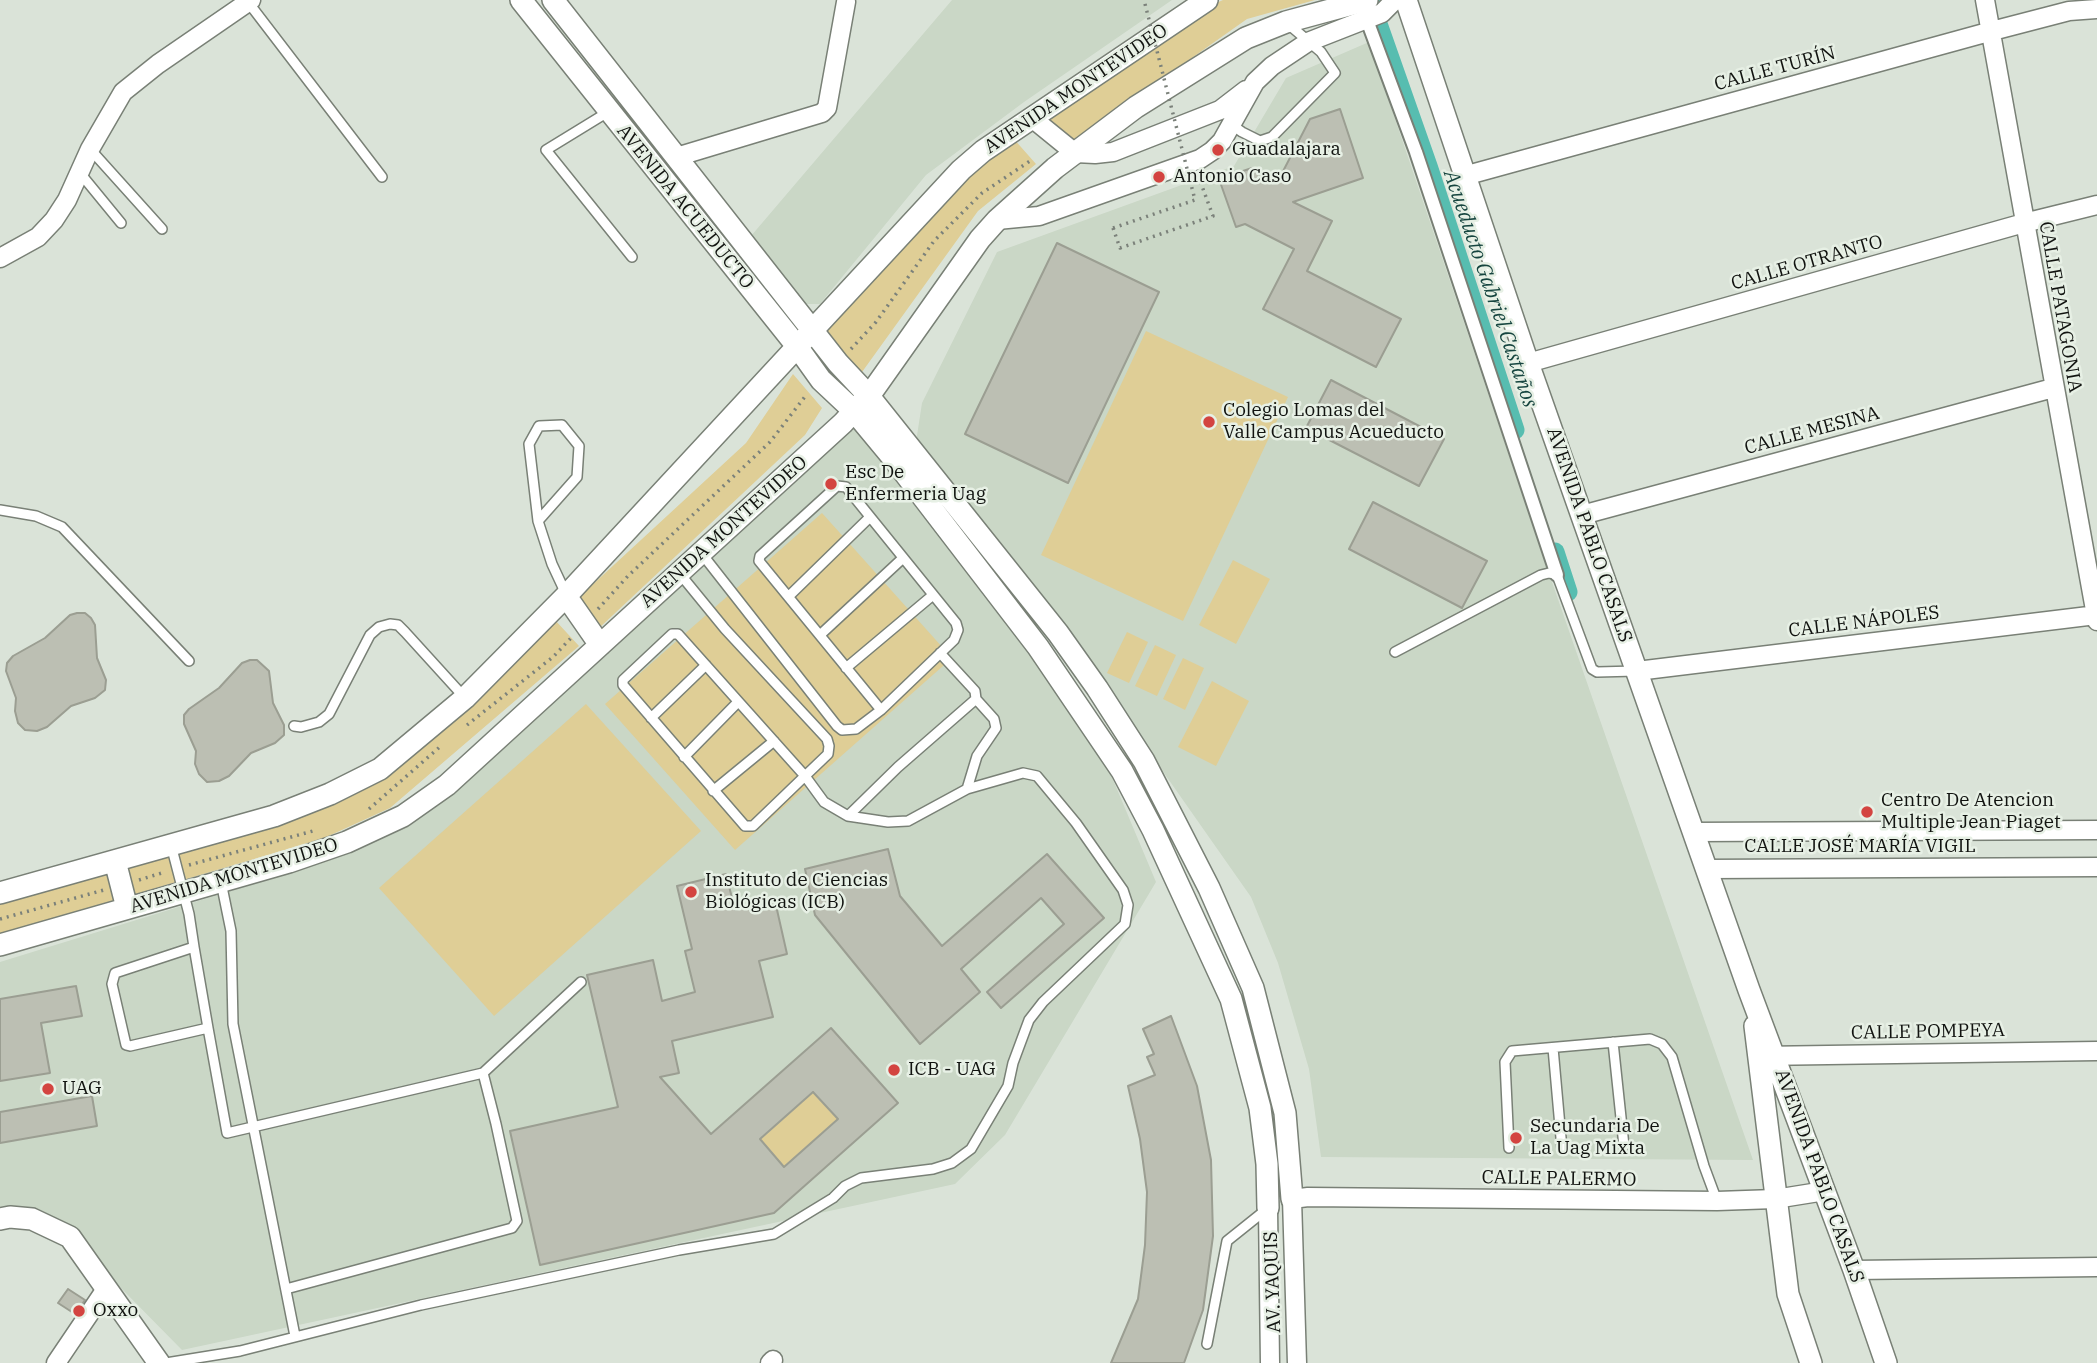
<!DOCTYPE html>
<meta charset="utf-8">
<style>
body{margin:0}
canvas{display:block;background:#dae3d8}
</style>
<canvas width="2097" height="1363"></canvas>
<script>
const c = document.querySelector('canvas').getContext('2d');
c.lineJoin = 'round';
function paint(path, color) {
  c.fillStyle = color;
  c.fill(path, 'evenodd');
}
function poly(rows) {
  const path = new Path2D();
  for (const r of rows) {
    path.moveTo(r[0], r[1]);
    for (let i = 2; i < r.length; i += 2) path.lineTo(r[i], r[i + 1]);
  }
  return path;
}
function trace(path, color, width, dash) {
  c.strokeStyle = color;
  c.lineWidth = width;
  c.lineCap = dash ? 'butt' : 'round';
  c.setLineDash(dash || []);
  c.stroke(path);
}
function write(font, color, halo, rows, align = 'center') {
  c.font = font + ' "IBM Plex Serif",serif';
  c.lineWidth = 5;
  c.setLineDash([]);
  c.textBaseline = 'middle';
  c.strokeStyle = halo;
  c.fillStyle = color;
  for (const [text, x, y, turn = 0] of rows) {
    c.save();
    c.translate(x, y);
    c.rotate((+turn || 0) * Math.PI / 180);
    c.textAlign = isNaN(turn) ? turn : align;
    if (halo) c.strokeText(text, 0, 0);
    c.fillText(text, 0, 0);
    c.restore();
  }
}
paint(poly([
 [952,0,1172,0,1024,102,926,175,820,304,804,304,751,236],
 [1369,42,1552,582,1753,1160,1321,1157,1309,1069,1278,963,1251,897,1058,622,916,442,922,403,997,252,1234,166,1286,78],
 [854,427,1098,744,1156,882,1005,1135,955,1184,182,1350,117,1284,75,1234,0,1208,0,962,289,873,353,849,414,816]
]), '#cad7c6');
paint(poly([
 [1223,0,1315,0,1247,19,1070,144,1040,118,1198,11],
 [1013,138,1036,164,978,211,857,379,822,333,936,200],
 [1146,331,1288,397,1183,621,1041,555],
 [793,374,822,408,805,435,597,630,577,599,746,443],
 [822,513,952,658,735,850,605,704],
 [1233,560,1270,579,1236,644,1199,625],
 [555,620,579,646,390,808,322,839,0,934,0,899,324,804],
 [1127,632,1148,642,1129,683,1107,673],
 [1155,645,1176,655,1157,696,1135,686],
 [1183,658,1204,668,1185,710,1163,699],
 [1212,681,1249,701,1216,766,1178,747],
 [586,704,701,831,494,1016,379,888],
 [813,1092,838,1119,784,1167,760,1140]
]), '#dfce96');
trace(poly([
 [1370,1,1428,166,1515,430],
 [1555,552,1568,592]
]), '#57bdb0', 19);
const building = poly([
 [1340,109,1363,178,1293,202,1332,221,1307,271,1401,319,1376,367,1263,309,1294,249,1245,224,1236,227,1219,179,1252,168,1278,181,1310,119,1340,109],
 [1057,243,1159,292,1068,483,965,434,1057,243],
 [1331,380,1444,439,1419,486,1306,428,1331,380],
 [1373,502,1487,561,1462,608,1349,549,1373,502],
 [77,613,85,613,91,618,95,625,97,658,106,680,105,690,95,698,71,706,47,727,37,731,25,730,18,723,15,711,16,698,6,671,7,663,13,656,45,638,70,615,77,613],
 [250,660,257,660,269,671,273,703,284,725,284,735,275,743,251,753,229,776,219,781,207,782,199,774,195,764,196,751,184,724,184,715,189,709,219,688,242,663,250,660],
 [888,849,900,896,942,946,1047,854,1104,918,1001,1008,987,992,1064,924,1041,898,961,969,980,992,920,1044,815,915,805,869,888,849],
 [726,874,735,910,775,901,787,954,759,961,773,1017,672,1041,679,1073,660,1077,711,1134,831,1028,898,1103,774,1213,540,1265,510,1131,618,1107,587,975,653,960,662,1001,695,992,685,951,692,949,677,886,726,874],
 [813,1092,838,1119,784,1167,760,1139,813,1092],
 [76,986,82,1016,41,1023,50,1073,0,1081,0,999,76,986],
 [1171,1016,1197,1086,1211,1160,1213,1236,1203,1310,1184,1363,1111,1363,1138,1299,1145,1245,1147,1192,1140,1139,1128,1086,1155,1075,1147,1057,1154,1054,1143,1029,1171,1016],
 [92,1096,97,1126,0,1143,0,1112,92,1096],
 [68,1289,85,1300,75,1314,58,1303,68,1289]
]);
paint(building, '#bcbfb3');
trace(building, '#9b9e92', 2);
const service = poly([
 [248,2,382,177],
 [608,112,546,150,632,257],
 [1229,123,1242,132,1260,141,1272,137,1335,73,1321,52,1287,23],
 [90,149,162,229],
 [80,173,121,223],
 [0,510,36,516,62,527,189,661],
 [538,521,577,477,579,446,562,425,539,426,529,444,538,521,552,564,566,594],
 [702,554,837,726,842,730,856,729,881,710,954,640,958,630,956,623,846,487,837,486,760,556,759,561,881,710],
 [680,574,725,629,827,739,829,746,828,754,805,776,753,826,745,826,623,685,623,680,672,634,678,634,805,776,824,802,848,816,898,767,976,699,975,691,940,653],
 [789,596,870,517],
 [820,635,903,558],
 [1395,652,1541,575,1549,573,1557,575,1592,669,1597,672,1636,671],
 [846,668,933,595],
 [651,718,706,665],
 [294,726,301,727,319,722,329,714,370,635,379,627,390,624,398,625,405,632,465,698],
 [684,757,738,702],
 [713,791,774,741],
 [848,816,888,822,908,821,967,789,977,756,996,728,994,719,976,699],
 [171,845,189,914,194,947,115,973,112,984,126,1045,130,1046,208,1028,227,1133,483,1073,496,1124,517,1221,512,1228,286,1289],
 [221,882,231,931,233,1024,295,1336],
 [194,947,208,1028],
 [1613,1042,1624,1146],
 [1553,1048,1562,1149],
 [483,1073,581,982],
 [1509,1148,1505,1062,1512,1051,1650,1039,1662,1044,1672,1057,1704,1166,1717,1201],
 [1207,1344,1227,1241,1267,1209],
 [166,1363,240,1351,421,1305,679,1250,774,1234,833,1198,845,1186,861,1178,933,1169,952,1163,971,1149,1008,1086,1013,1063,1029,1020,1043,1002,1125,924,1128,905,1123,890,1076,823,1037,776,1023,773,967,789]
]);
const pedestrian = poly([
 [1364,12,1416,152,1557,575]
]);
const minor = poly([
 [1985,0,2097,621],
 [1032,118,1075,153,1095,154,1113,152,1220,110,1246,90],
 [676,157,822,113,827,108,846,2],
 [1464,176,1992,31,2069,11,2097,9],
 [997,220,1039,216,1200,159,1212,151,1222,141,1255,82,1272,66,1308,42,1382,13,1395,0],
 [0,258,38,237,54,220,67,200,90,149,123,92,158,64,251,0],
 [1528,363,2024,223,2097,205],
 [1582,515,2053,388],
 [1637,671,2097,615],
 [1694,832,2097,830],
 [1707,869,2097,867],
 [1761,1056,2097,1051],
 [1268,1208,1270,1363],
 [1854,1270,2097,1267],
 [56,1363,106,1289],
 [770,1363,773,1360],
 [1297,1363,1292,1199,1308,1197,1717,1201,1775,1199,1825,1191]
]);
const tertiary = poly([
 [521,0,796,345,821,380,854,411,893,458,1038,647,1122,771,1153,830,1231,999,1260,1108,1267,1164,1268,1208],
 [553,0,838,363,868,395,1058,633,1097,688,1144,761,1209,888,1253,988,1285,1113,1292,1199],
 [1406,0,1528,363,1749,990,1854,1270,1886,1363],
 [566,596,600,645],
 [115,861,127,908],
 [0,893,274,816,330,794,380,769,465,698,566,596,961,170,983,151,1207,0],
 [0,945,289,862,347,842,403,816,447,785,843,423,874,389,980,239,997,220,1055,168,1136,107,1246,38,1286,22,1367,0],
 [1755,1026,1788,1294,1811,1363],
 [0,1219,10,1217,32,1219,70,1237,159,1363]
]);
trace(service, '#798076', 12);
trace(pedestrian, '#798076', 16);
trace(minor, '#798076', 21);
trace(tertiary, '#798076', 24);
trace(poly([
 [1113,228,1120,248,1213,216,1199,178],
 [851,349,876,322,934,241,982,193,1030,161],
 [598,609,628,576,770,442,807,394],
 [467,725,553,657,571,638],
 [369,809,442,745],
 [189,865,313,831],
 [139,880,165,872],
 [0,919,104,890]
]), '#7b817a', 3.5, [2, 5]);
trace(service, '#fff', 9);
trace(pedestrian, '#fff', 12);
trace(minor, '#fff', 18);
trace(tertiary, '#fff', 21);
trace(poly([
 [1113,228,1195,200,1144,0]
]), '#7b817a', 3.5, [2, 5]);
for (const [x, y, r, color] of [
 [1218,150,7,"#d34440"],
 [1159,177,7,"#d34440"],
 [1209,422,7,"#d34440"],
 [831,484,7,"#d34440"],
 [1867,812,7,"#d34440"],
 [691,892,7,"#d34440"],
 [894,1070,7,"#d34440"],
 [48,1089,7,"#d34440"],
 [1516,1138,7,"#d34440"],
 [79,1311,7,"#d34440"]
]) {
  const dot = new Path2D();
  dot.arc(x, y, r, 0, 2 * Math.PI);
  c.fillStyle = color;
  c.fill(dot);
  trace(dot, '#e7f0e5', 2.5);
}
write('19px', '#111310', '#e7f0e5', [
 ["CALLE TURÍN",1775,69,-15],
 ["AVENIDA MONTEVIDEO",1076,89,-34],
 ["AVENIDA ACUEDUCTO",685,207,51],
 ["CALLE OTRANTO",1807,263,-16],
 ["CALLE PATAGONIA",2060,307,80],
 ["CALLE MESINA",1812,431,-15],
 ["AVENIDA MONTEVIDEO",724,532,-42],
 ["AVENIDA PABLO CASALS",1589,535,71],
 ["CALLE NÁPOLES",1864,622,-7],
 ["CALLE JOSÉ MARÍA VIGIL",1860,847],
 ["AVENIDA MONTEVIDEO",234,876,-17],
 ["CALLE POMPEYA",1928,1032,-1],
 ["AVENIDA PABLO CASALS",1819,1176,70],
 ["CALLE PALERMO",1559,1179,1],
 ["AV. YAQUIS",1273,1282,-92]
]);
write('19px', '#111310', '#e7f0e5', [
 ["Guadalajara",1232,150],
 ["Antonio Caso",1173,177],
 ["Colegio Lomas del",1223,411],
 ["Valle Campus Acueducto",1223,433],
 ["Esc De",845,473],
 ["Enfermeria Uag",845,495],
 ["Centro De Atencion",1881,801],
 ["Multiple Jean Piaget",1881,823],
 ["Instituto de Ciencias",705,881],
 ["Biológicas (ICB)",705,903],
 ["ICB - UAG",908,1070],
 ["UAG",62,1089],
 ["Secundaria De",1530,1127],
 ["La Uag Mixta",1530,1149],
 ["Oxxo",93,1311]
], 'left');
write('italic 21px', '#16453f', '#e7f0e5', [
 ["Acueducto Gabriel Castaños",1490,289,71]
]);
</script>
